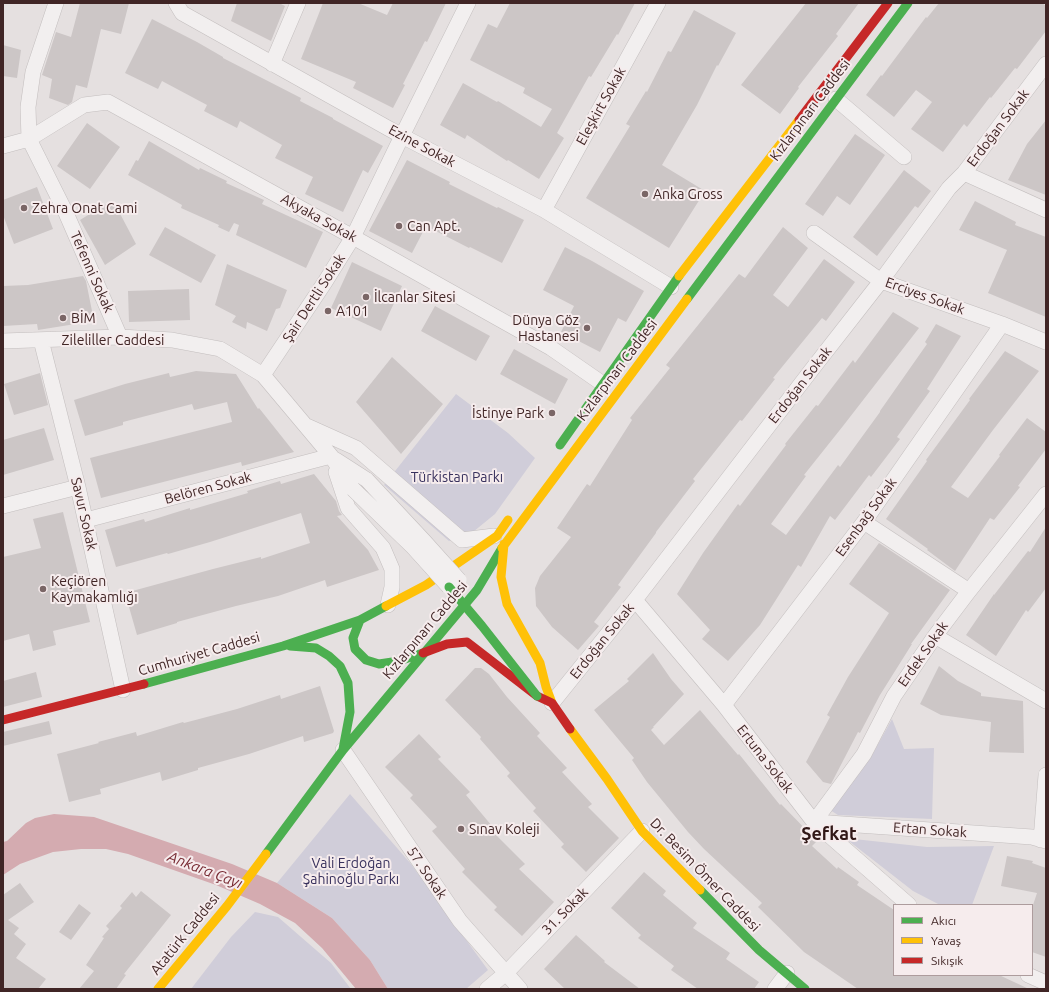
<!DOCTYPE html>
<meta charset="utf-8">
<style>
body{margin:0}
#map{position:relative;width:1049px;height:992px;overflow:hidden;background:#e5e0e0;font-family:Ubuntu,sans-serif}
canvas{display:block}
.frame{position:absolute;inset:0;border:4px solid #402525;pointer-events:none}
.legend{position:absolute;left:893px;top:904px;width:140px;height:72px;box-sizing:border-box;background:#f6eced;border:1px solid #ad9c9d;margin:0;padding:5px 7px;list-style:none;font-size:12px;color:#402525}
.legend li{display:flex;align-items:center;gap:8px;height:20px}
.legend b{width:20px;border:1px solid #ad9c9d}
</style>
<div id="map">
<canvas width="1049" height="992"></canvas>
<div class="frame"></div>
<ul class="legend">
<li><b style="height:5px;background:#4caf50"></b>Akıcı</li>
<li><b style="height:5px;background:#ffc107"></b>Yavaş</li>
<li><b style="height:5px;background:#c62828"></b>Sıkışık</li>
</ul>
</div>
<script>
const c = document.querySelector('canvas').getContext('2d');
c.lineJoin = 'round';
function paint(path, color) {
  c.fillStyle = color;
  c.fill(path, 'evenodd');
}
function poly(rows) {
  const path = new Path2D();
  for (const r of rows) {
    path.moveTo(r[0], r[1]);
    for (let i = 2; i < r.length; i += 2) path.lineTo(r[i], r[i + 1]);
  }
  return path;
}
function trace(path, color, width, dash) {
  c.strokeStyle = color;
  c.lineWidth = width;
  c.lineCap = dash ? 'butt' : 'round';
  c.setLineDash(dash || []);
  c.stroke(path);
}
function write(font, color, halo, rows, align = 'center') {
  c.font = font + ' Ubuntu,sans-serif';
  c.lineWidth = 4;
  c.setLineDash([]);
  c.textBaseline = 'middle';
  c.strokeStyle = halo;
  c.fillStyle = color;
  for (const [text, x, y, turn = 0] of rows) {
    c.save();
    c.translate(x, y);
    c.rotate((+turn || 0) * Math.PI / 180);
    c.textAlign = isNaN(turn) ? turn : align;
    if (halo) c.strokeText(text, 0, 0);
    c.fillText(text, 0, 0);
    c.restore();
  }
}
paint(poly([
 [456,394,508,433,535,458,495,514,473,532,449,541,384,485],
 [892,719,904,749,934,748,932,819,838,815,830,810,871,757],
 [350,794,411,864,488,970,466,989,388,989,370,960,332,918,277,883],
 [845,838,927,847,994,846,972,905,940,905,913,891],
 [255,912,278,917,331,963,351,989,191,989,231,937]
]), '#d0cdd9');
paint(poly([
 [54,814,94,817,232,864,277,883,332,918,370,960,388,989,356,989,322,948,295,923,260,904,216,885,128,854,106,849,81,849,53,852,20,864,3,875,3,842,7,841,26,823,35,818]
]), '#d4abb0');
paint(poly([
 [80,3,129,3,121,34,101,29,87,88,76,85,72,102,68,105,49,98,52,79,42,75,56,32,71,37],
 [237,3,279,3,285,6,271,41,231,21],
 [323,3,358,3,387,15,393,3,446,3,427,42,425,41,403,84,405,85,393,108,353,88,356,82,301,59],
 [510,3,635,3,618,35,617,34,591,77,589,76,557,133,564,138,539,179,508,160,507,161,467,135,465,139,440,125,463,83,497,102,498,101,541,127,552,109,523,93,525,88,470,60,488,24,497,28],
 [806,3,859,3,836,34,838,36,798,87,799,88,780,114,741,85],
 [939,3,1042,3,1046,6,1046,31,1017,69,1015,68,991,98,990,97,967,127,964,124,943,152,911,129,932,102,916,90,894,117,866,95,881,75,882,76,926,17,927,18],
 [694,10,736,33,718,66,717,65,697,105,662,165,705,191,669,248,586,198,630,126,626,124,646,91,647,92,668,51,671,52],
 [152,19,197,42,223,57,223,58,301,98,300,101,333,118,333,119,383,146,368,173,363,170,343,212,305,194,313,177,275,158,282,145,240,121,237,128,204,111,207,105,162,81,158,89,125,73],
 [3,45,21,50,17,78,3,76],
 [1046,120,1046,195,1008,180,1027,144],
 [87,123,120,147,90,189,57,166],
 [855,134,885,155,850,205,837,196,823,216,805,204],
 [149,141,199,170,200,168,227,181,226,183,264,200,262,204,323,232,306,268,236,235,239,225,234,223,229,232,218,227,219,225,181,208,182,205,128,175,136,160,138,161],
 [407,160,450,182,449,184,497,208,498,207,524,220,502,263,470,247,469,248,426,226,412,253,369,231],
 [904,170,931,191,918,208,915,206,877,256,853,237],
 [37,187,53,229,14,244,3,215,3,200],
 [975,201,1016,222,1015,225,1046,237,1046,317,988,293,1007,250,959,230],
 [106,204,116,206,136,244,105,265,80,220],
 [165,227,216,255,201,283,149,255],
 [783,227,808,248,773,295,788,307,824,259,855,282,826,321,822,318,773,378,775,379,742,421,740,420,693,479,695,481,656,532,656,533,618,585,621,587,594,622,599,626,578,650,552,627,536,606,535,588,540,576,571,537,557,528,587,484,590,486,632,420,630,418,670,368,666,365,739,274,745,278],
 [565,247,592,261,644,291,626,322,618,318,600,352,561,332,574,306,543,290],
 [352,262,402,286,381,331,331,308],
 [227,264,287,290,280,308,276,309,267,331,247,322,246,329,232,322,236,316,215,305],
 [83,276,86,281,94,321,38,330,37,324,3,326,3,286,28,285],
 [189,289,190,320,129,322,128,291],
 [435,306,490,336,476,361,421,331],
 [893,312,919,328,843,426,804,475,806,476,771,524,786,535,838,465,840,467,880,412,880,411,927,344,925,342,936,324,961,336,927,389,930,391,897,437,900,439,871,477,869,475,835,520,830,516,801,567,798,565,760,625,728,661,702,639,710,630,677,594,703,553,738,504,740,506,786,445,785,444,816,405,818,406,853,360,855,363],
 [514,349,568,379,555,404,500,374],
 [1005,351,1039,371,993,430,951,487,968,498,1000,456,999,455,1027,418,1046,432,1046,449,1018,486,1020,487,994,520,990,518,955,571,927,550,928,549,886,519,927,461,926,460,970,400,969,399],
 [392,357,443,404,401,454,356,402],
 [196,371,236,374,258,409,259,408,294,452,242,466,241,462,101,498,90,458,232,422,227,402,194,410,192,404,123,422,123,425,85,436,74,400,125,384,169,373,170,377],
 [40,373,48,405,14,415,4,384],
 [44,428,54,460,3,475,3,440],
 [314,474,336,501,339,511,342,515,337,516,368,550,379,570,327,587,325,580,278,596,236,606,177,622,177,623,137,635,125,593,213,569,261,557,261,559,310,543,301,513,210,542,168,554,167,553,116,567,105,530,144,519,145,522,190,508,190,510,248,493,247,491,280,481,281,484],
 [63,512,90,622,53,631,56,645,33,651,29,634,3,641,3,557,41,548,33,519],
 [1046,527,1046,588,1028,612,1026,610,996,656,966,635,994,594,994,595,1028,551,1030,552],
 [879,543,950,590,911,644,912,644,880,695,860,733,858,732,831,784,823,782,806,762,830,717,827,715,848,677,889,613,849,584],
 [653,653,671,679,684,694,653,727,654,727,651,730,664,745,700,710,738,755,739,754,780,805,781,804,817,841,812,846,837,869,838,867,859,882,857,885,894,910,894,975,999,975,1029,989,858,989,804,952,758,907,762,903,704,849,688,832,647,782,632,760,634,758,594,710,629,681,627,679],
 [939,666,958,681,981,693,981,696,1023,701,1024,753,989,752,991,722,941,715,920,704],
 [475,668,481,668,489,674,507,697,540,733,537,736,567,768,562,772,592,804,588,807,619,838,586,872,561,847,564,844,533,811,536,808,507,776,510,773,480,739,481,737,445,700],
 [36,672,42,697,3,707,3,681],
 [320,686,334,731,333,733,304,742,303,736,249,754,198,768,198,770,162,781,160,772,100,789,101,794,69,802,57,754,99,743,98,742,136,732,137,736,183,722,184,723,237,709,280,695,281,699],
 [49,721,52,734,3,746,3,732],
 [419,734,441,757,438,759,470,792,466,795,492,826,489,828,525,864,519,869,554,902,522,936,494,910,497,907,462,872,465,869,432,831,437,827,410,798,413,795,385,767],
 [1007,856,1033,861,1032,863,1046,868,1046,957,1032,952,1032,908,1037,893,1001,886],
 [644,872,666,891,663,895,697,923,693,928,730,953,726,959,759,982,754,989,698,989,671,970,674,966,638,938,641,935,611,908],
 [20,883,34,902,8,920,19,928,14,934,26,944,16,958,46,979,38,989,3,989,3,895],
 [141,891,171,915,124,974,126,975,116,989,79,989,94,971,86,965,104,938,102,937,109,929,106,926,122,908,120,906,132,892,136,897],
 [79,904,91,913,71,940,59,932],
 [576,935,605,961,604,962,640,989,565,989,544,969]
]), '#ccc6c6');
const street = poly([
 [56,3,33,72,28,107,29,139,66,213,120,337],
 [176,3,182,13,402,136,544,210,671,287],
 [272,64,298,3],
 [836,99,904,157],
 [3,146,29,139,84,105,108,102,353,237,551,348,603,384],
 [964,173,1046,210],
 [544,210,658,3],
 [814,233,881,281,1002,324,1046,342],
 [41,340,78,487,123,690],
 [3,341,120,337,172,340,220,349,263,375,331,456,353,489],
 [263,375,325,282,353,237,402,136,468,3],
 [307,426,356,448,462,540,494,536],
 [336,460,367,480],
 [336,472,348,508,383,548,392,569,392,587,388,605],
 [3,506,78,487],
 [86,520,331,456],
 [864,522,969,591],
 [635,600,724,705,814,822,909,905],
 [935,636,1046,701],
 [552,703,635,600,813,368,881,281,949,188,964,173,1046,64],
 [724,705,864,522,1002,324],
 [343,750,460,921,520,989],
 [814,822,864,754,894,696,935,636,969,591,1046,494],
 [814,822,1032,837,1046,841],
 [1041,840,1046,775],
 [1028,975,1046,983],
 [487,989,506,973,642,831],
 [775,989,787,973]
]);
trace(street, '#c3bebe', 16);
trace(street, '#f2efef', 15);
trace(poly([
 [687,299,908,3],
 [560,445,679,276],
 [360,620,353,638,355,649,366,660,379,664,399,661,423,653],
 [290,646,316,648,329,656,340,666,348,683,350,712,343,749],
 [144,684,283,646,360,620,386,606],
 [266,854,343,750,477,590,502,548],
 [700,890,759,950,805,989]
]), '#4caf50', 9);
trace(poly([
 [679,276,799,120],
 [504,544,501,577,507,604,540,663,546,687,552,703],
 [502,548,687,299],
 [386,606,426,585,497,536,508,520],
 [570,729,607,779,642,831,700,890],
 [158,989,227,906,266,854]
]), '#ffc107', 9);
trace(poly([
 [799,120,888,3],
 [423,653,447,644,467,642,537,696,552,703,570,729],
 [3,720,144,684]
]), '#c62828', 9);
const streetBridge = poly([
 [367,480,424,541,459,580],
 [353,489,412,546,449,587]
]);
trace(streetBridge, '#c3bebe', 16, []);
trace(streetBridge, '#f2efef', 15);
trace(poly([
 [449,587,482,626,537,696]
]), '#4caf50', 9);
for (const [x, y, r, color] of [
 [645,194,4,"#7a6666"],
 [24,208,4,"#7a6666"],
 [399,226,4,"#7a6666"],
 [366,297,4,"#7a6666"],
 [328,311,4,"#7a6666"],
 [63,318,4,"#7a6666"],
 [587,328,4,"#7a6666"],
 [552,413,4,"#7a6666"],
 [43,589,4,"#7a6666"],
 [461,829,4,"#7a6666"]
]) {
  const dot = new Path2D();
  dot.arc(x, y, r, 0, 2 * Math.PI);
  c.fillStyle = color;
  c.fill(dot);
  trace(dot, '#f6eced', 1.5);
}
write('14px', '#402525', '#f6eced', [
 ["Eleşkirt Sokak",601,106,-61],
 ["Kızlarpınarı Caddesi",810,110,-53],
 ["Erdoğan Sokak",998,128,-53],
 ["Ezine Sokak",422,146,28],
 ["Akyaka Sokak",319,218,29],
 ["Tefenni Sokak",92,272,66],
 ["Erciyes Sokak",925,296,20],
 ["Şair Dertli Sokak",314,298,-57],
 ["Zileliller Caddesi",113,340],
 ["Kızlarpınarı Caddesi",617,370,-53],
 ["Erdoğan Sokak",800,385,-52],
 ["Belören Sokak",208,488,-15],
 ["Savur Sokak",84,514,77],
 ["Esenbağ Sokak",866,517,-54],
 ["Kızlarpınarı Caddesi",425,630,-50],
 ["Erdoğan Sokak",602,641,-51],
 ["Cumhuriyet Caddesi",199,654,-16],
 ["Erdek Sokak",923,654,-55],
 ["Ertuna Sokak",765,759,52],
 ["Ertan Sokak",930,830,4],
 ["57. Sokak",427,873,56],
 ["Dr. Besim Ömer Caddesi",705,875,46],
 ["31. Sokak",565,911,-46],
 ["Atatürk Caddesi",185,934,-51]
]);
write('14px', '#402525', '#f6eced', [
 ["Anka Gross",653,194],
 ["Zehra Onat Cami",32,208],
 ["Can Apt.",407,226],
 ["İlcanlar Sitesi",374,297],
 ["A101",336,311],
 ["BİM",71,318],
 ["Dünya Göz",579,320,"right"],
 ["Hastanesi",579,336,"right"],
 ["İstinye Park",544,413,"right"],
 ["Keçiören",51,581],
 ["Kaymakamlığı",51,597],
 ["Sınav Koleji",469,829]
], 'left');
write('14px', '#38315d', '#f6eced', [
 ["Türkistan Parkı",457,477],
 ["Vali Erdoğan",351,863],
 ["Şahinoğlu Parkı",351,879]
]);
write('italic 15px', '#782b33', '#f6eced', [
 ["Ankara Çayı",205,870,21]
]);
write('bold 18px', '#311817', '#f6eced', [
 ["Şefkat",829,834]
]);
</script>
